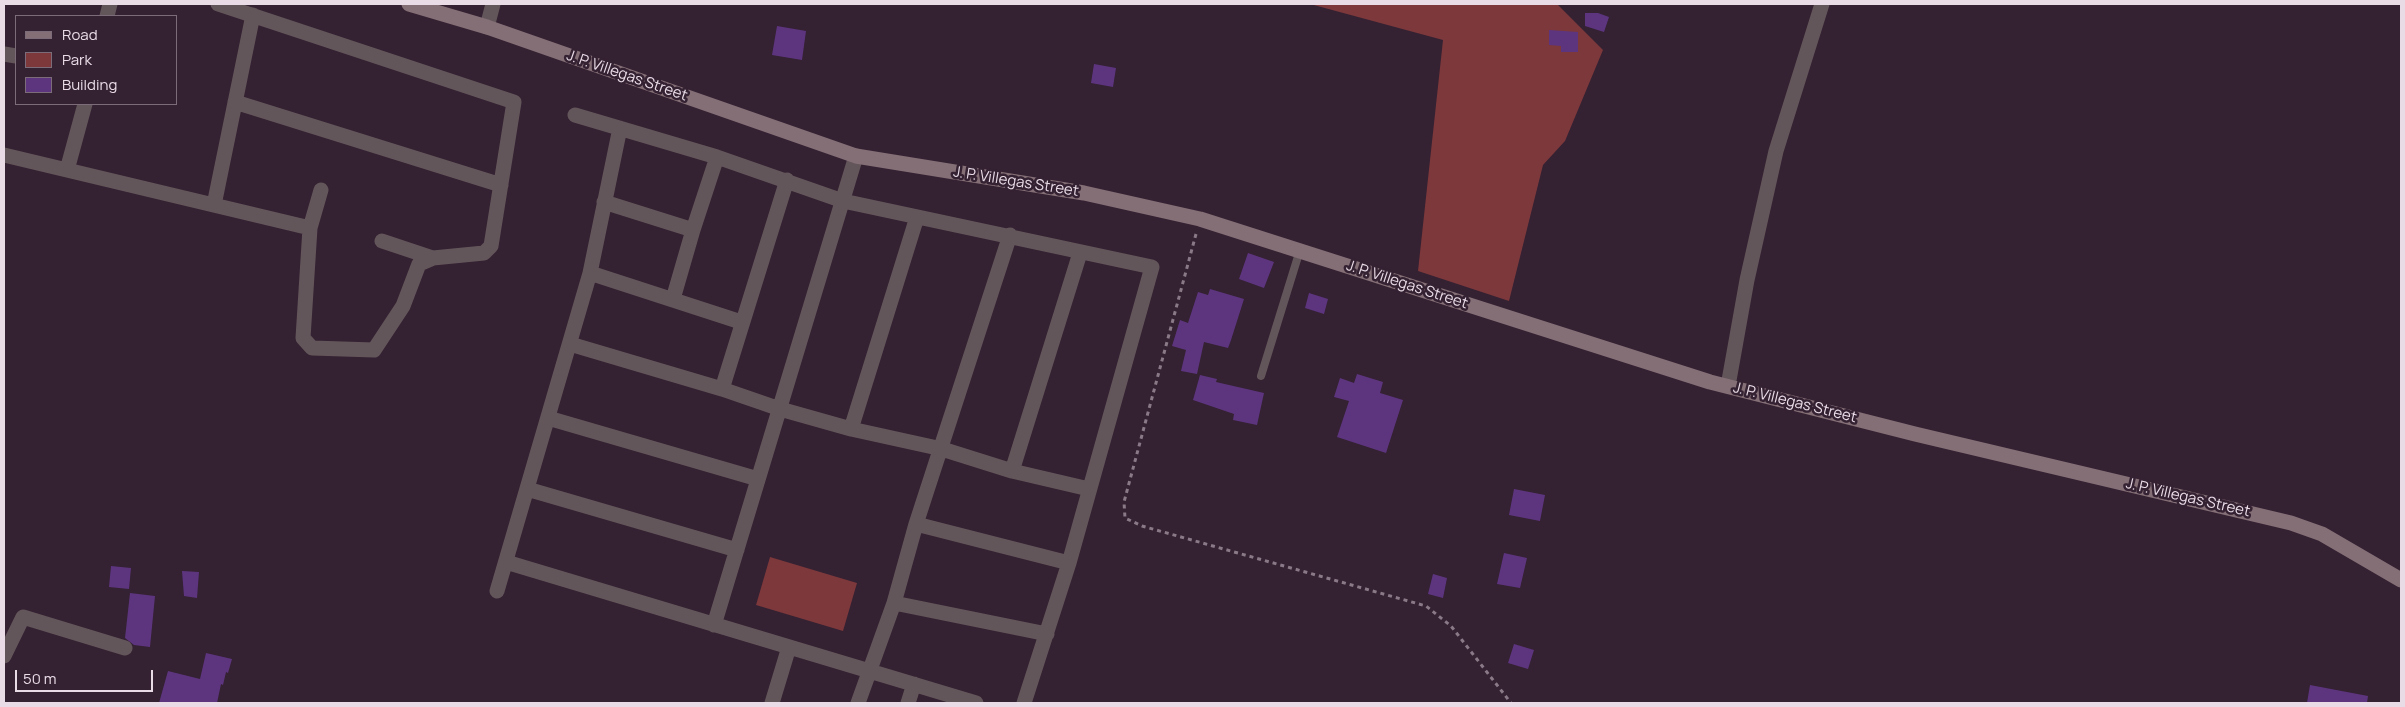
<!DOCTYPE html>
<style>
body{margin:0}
#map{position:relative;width:2405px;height:707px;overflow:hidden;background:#342132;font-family:Manrope,sans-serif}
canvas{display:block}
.frame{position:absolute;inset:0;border:5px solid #e9dce7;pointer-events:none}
.legend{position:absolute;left:15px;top:15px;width:162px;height:90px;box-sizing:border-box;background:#342132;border:1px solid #7c6c7a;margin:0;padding:6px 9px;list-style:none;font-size:15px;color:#e9dce7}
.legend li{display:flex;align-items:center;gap:10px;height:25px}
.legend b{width:25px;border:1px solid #7c6c7a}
.scale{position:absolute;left:15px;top:670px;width:138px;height:22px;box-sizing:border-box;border:2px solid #e9dce7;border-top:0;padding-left:6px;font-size:15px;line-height:18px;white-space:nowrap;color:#e9dce7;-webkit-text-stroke:4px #342132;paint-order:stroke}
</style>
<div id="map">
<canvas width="2405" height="707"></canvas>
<div class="frame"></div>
<ul class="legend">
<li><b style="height:6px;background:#846f76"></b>Road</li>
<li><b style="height:14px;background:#7c383b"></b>Park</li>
<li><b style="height:14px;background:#5d357f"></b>Building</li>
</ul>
<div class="scale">50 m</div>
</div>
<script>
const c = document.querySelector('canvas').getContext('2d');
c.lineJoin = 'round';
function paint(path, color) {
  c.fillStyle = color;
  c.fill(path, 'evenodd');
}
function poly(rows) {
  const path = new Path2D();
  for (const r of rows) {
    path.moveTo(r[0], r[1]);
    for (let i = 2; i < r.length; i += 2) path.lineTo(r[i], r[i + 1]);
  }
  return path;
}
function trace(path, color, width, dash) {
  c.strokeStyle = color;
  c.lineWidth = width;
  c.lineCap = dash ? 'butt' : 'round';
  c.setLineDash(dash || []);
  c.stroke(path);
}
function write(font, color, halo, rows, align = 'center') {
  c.font = font + ' Manrope,sans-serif';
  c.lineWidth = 5;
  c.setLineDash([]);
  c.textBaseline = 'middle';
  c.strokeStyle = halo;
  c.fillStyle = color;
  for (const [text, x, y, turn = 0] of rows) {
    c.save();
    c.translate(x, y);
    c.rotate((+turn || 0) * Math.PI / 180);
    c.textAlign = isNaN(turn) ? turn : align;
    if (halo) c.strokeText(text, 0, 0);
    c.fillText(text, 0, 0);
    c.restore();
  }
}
paint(poly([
 [1310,4,1557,4,1603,50,1565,141,1543,165,1509,301,1418,271,1443,40],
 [770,557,857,583,843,631,756,605]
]), '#7c383b');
paint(poly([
 [1585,13,1598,13,1609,17,1604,32,1585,26],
 [777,26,806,31,802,60,772,55],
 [1549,30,1578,32,1578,52,1561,52,1561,46,1549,45],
 [1094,64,1116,68,1113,87,1091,83],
 [1248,253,1274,262,1264,288,1239,279],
 [1210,289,1244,299,1231,340,1228,348,1204,342,1197,374,1181,371,1186,350,1172,346,1180,320,1188,323,1198,292,1208,295],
 [1309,293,1328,299,1324,314,1305,308],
 [1357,374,1383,382,1380,393,1403,400,1386,453,1337,437,1349,401,1334,397,1340,378,1354,383],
 [1200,375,1217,379,1216,382,1264,393,1257,425,1233,420,1234,414,1193,400],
 [1514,489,1545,495,1540,521,1509,515],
 [1504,553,1527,558,1520,588,1497,584],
 [111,566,131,568,129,589,109,587],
 [182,571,199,572,197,598,184,596],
 [1433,574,1447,578,1443,598,1428,594],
 [130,593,155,596,150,647,134,645,125,638],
 [1514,644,1534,650,1528,669,1508,663],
 [206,653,232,659,228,673,226,672,223,685,221,684,217,703,159,703,168,671,200,679],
 [2310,685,2368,696,2367,703,2307,703]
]), '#5d357f');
trace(poly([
 [1196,234,1124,502,1125,518,1142,526,1426,606,1451,626,1511,703]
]), '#8a7a88', 3, [4, 4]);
trace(poly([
 [1261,376,1300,250]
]), '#63565a', 8);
trace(poly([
 [218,4,514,102,491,246,484,253,433,258,419,264,403,306,374,350,312,348,303,338,310,228,321,190],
 [107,16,110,4],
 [487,27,493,4],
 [4,54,16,56],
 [235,102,501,185],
 [575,115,717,157,843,201,1152,267,1069,563,1024,703],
 [620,128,590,273,741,322],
 [4,155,310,228],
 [67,170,85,104],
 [604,202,693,230],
 [214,205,253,15],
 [382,241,433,258],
 [673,299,693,230,717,157],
 [570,344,722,389,780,409,851,429,942,449,1012,471,1089,489],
 [1728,386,1747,280,1776,151,1822,4],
 [722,389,787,180],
 [548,418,758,479],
 [851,429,917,217],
 [1012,471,1080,253],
 [527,489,737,550],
 [916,524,1069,563],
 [506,562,976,703],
 [497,591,590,273],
 [894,603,1047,634],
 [714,625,856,156],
 [4,656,23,617,125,648],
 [772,703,789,647],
 [858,703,894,603,916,524,1010,235],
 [908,703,914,684]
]), '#63565a', 15);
trace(poly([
 [409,4,487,27,856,156,1084,193,1200,219,1710,382,1915,434,2291,523,2322,534,2401,580]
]), '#846f76', 15);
write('15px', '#e9dce7', '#342132', [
 ["J. P. Villegas Street",627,76,19],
 ["J. P. Villegas Street",1016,182,9],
 ["J. P. Villegas Street",1407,285,18],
 ["J. P. Villegas Street",1795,403,14],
 ["J. P. Villegas Street",2188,498,13]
]);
</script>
